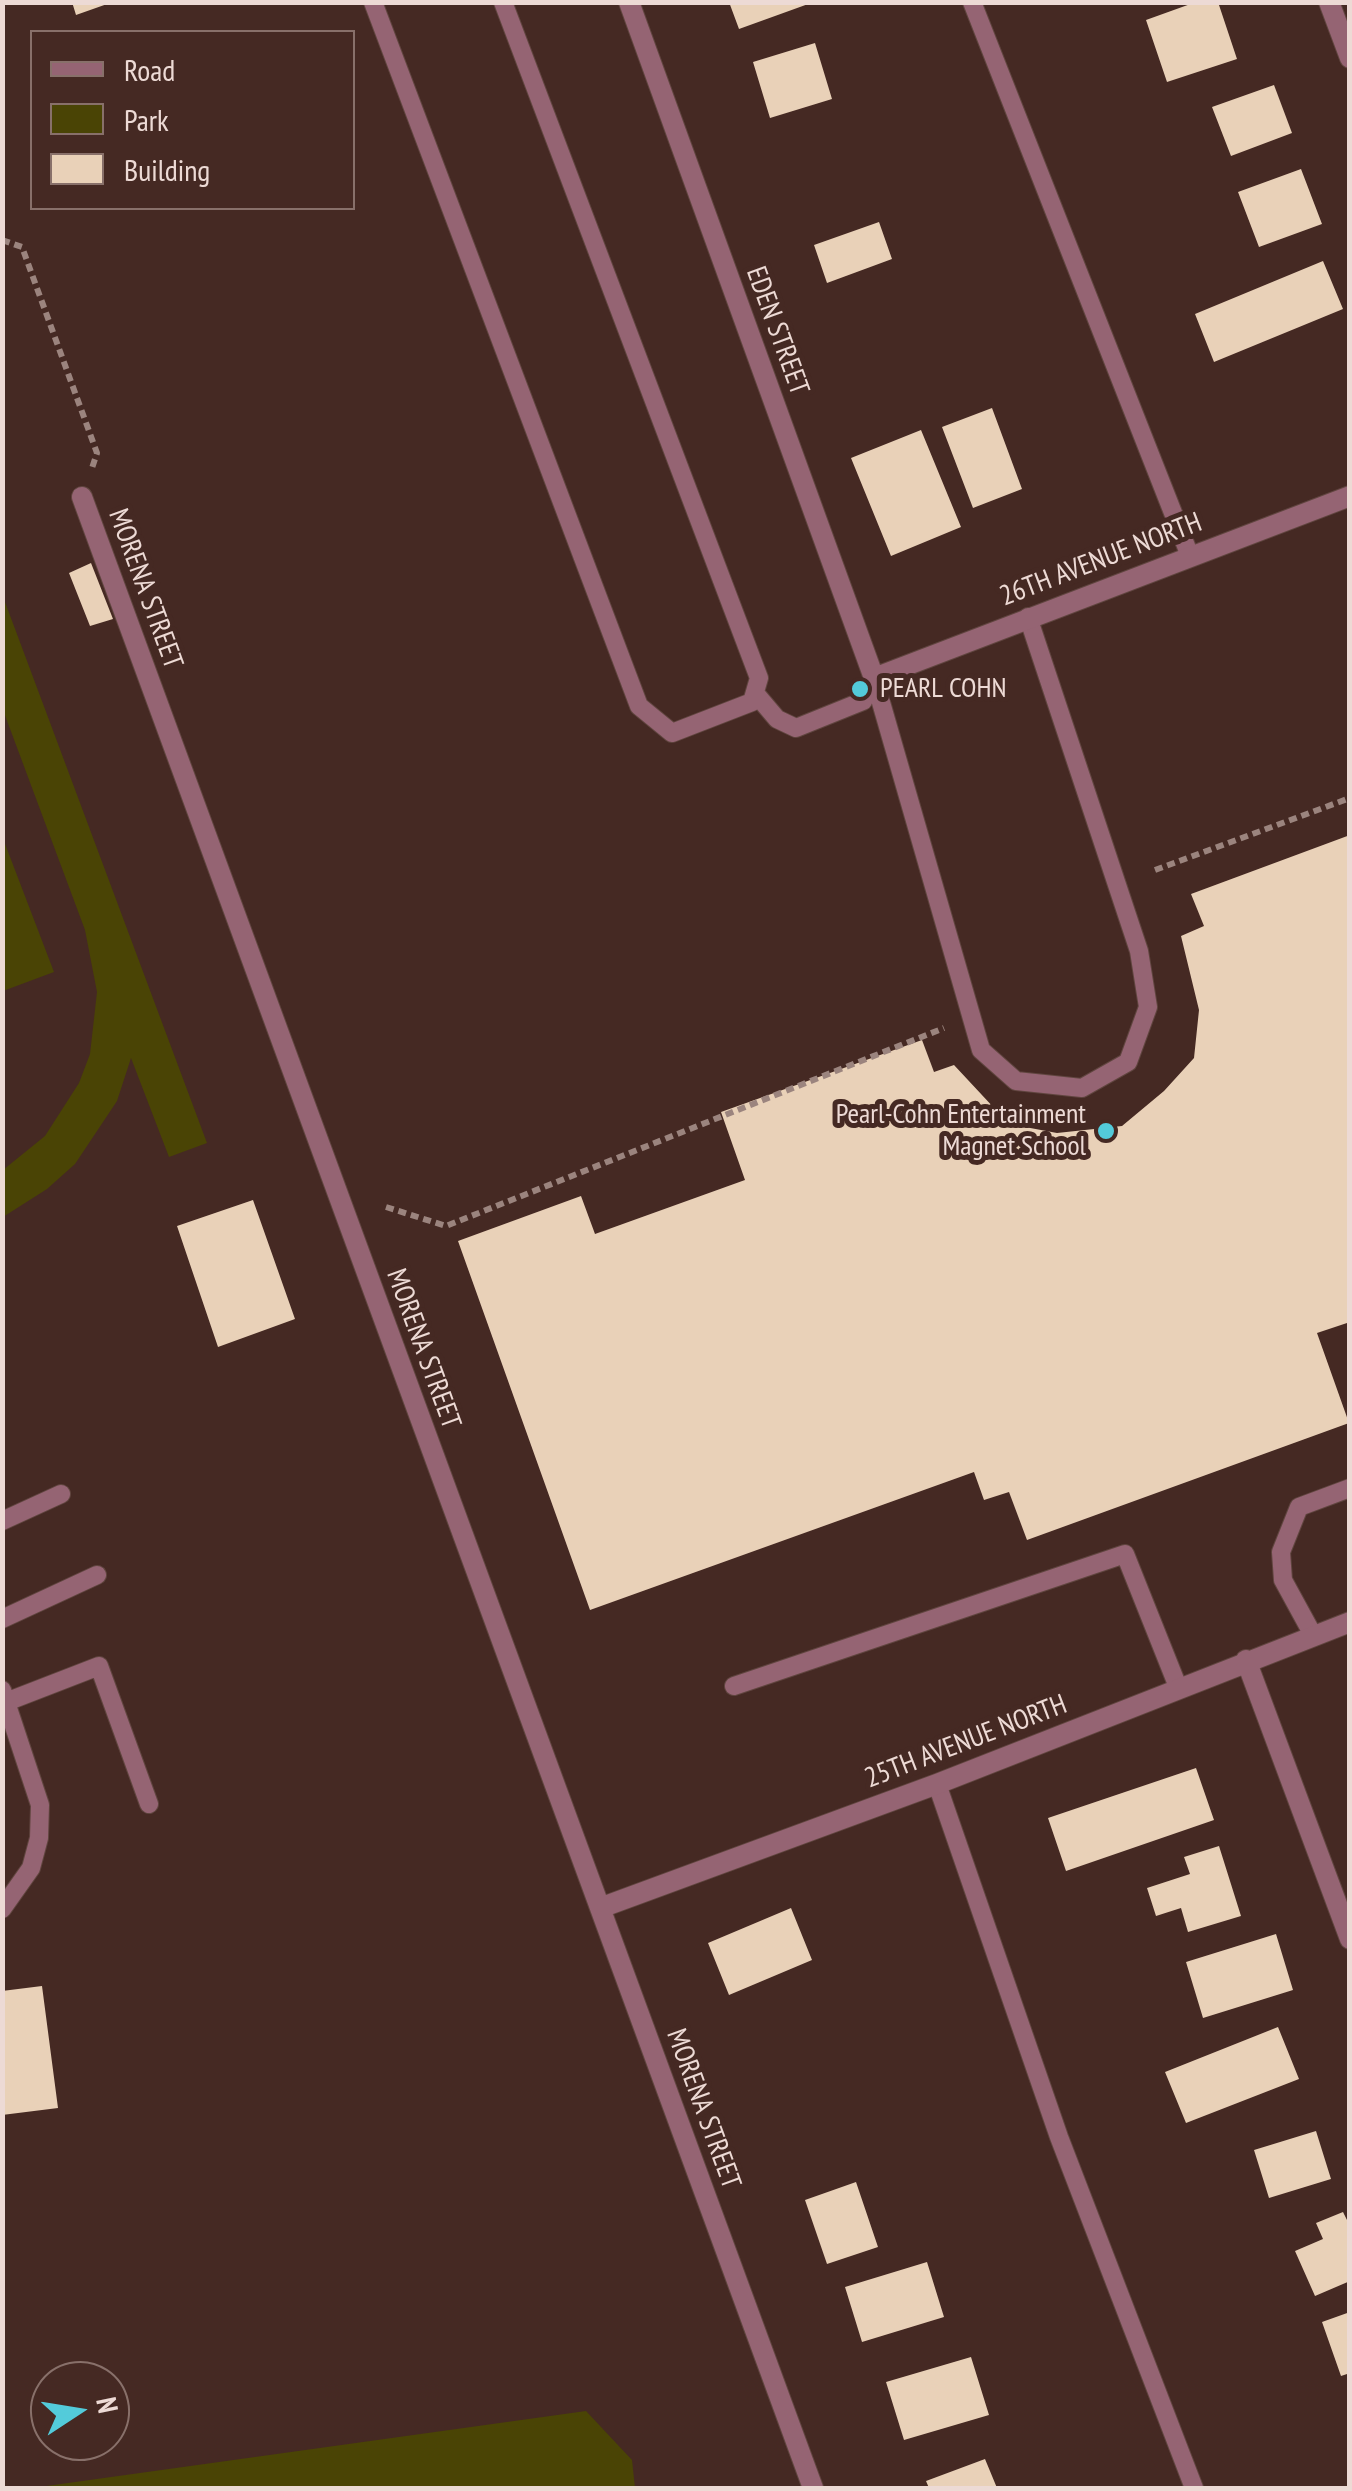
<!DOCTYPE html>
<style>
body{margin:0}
#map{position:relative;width:1352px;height:2491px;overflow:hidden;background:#452923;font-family:"PT Sans Narrow",sans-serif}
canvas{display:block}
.frame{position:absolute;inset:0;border:5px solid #eddad5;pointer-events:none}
.legend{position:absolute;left:30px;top:30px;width:325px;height:180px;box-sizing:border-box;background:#452923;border:2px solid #88706a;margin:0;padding:12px 18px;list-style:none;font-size:30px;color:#eddad5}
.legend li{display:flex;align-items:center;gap:20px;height:50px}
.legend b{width:50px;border:2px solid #88706a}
.north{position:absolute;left:30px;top:2361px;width:100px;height:100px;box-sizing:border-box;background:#452923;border:2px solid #88706a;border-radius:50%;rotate:78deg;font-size:28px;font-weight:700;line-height:40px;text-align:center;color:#eddad5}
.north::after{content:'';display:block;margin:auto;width:35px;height:45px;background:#53cbda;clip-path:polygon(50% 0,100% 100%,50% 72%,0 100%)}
</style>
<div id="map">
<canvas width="1352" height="2491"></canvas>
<div class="frame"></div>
<ul class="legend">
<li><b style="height:12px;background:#956473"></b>Road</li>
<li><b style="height:28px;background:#4a4405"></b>Park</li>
<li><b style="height:28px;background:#e9d1b8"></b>Building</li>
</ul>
<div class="north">N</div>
</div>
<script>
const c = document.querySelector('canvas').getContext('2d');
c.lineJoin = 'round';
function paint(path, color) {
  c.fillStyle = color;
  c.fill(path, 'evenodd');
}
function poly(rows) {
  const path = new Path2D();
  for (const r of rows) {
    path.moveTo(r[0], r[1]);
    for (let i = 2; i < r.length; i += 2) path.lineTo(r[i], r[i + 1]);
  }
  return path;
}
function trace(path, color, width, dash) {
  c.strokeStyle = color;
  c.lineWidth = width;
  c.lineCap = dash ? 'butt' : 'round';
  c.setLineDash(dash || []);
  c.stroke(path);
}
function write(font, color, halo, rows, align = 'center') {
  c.font = font + ' "PT Sans Narrow",sans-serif';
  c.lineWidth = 10;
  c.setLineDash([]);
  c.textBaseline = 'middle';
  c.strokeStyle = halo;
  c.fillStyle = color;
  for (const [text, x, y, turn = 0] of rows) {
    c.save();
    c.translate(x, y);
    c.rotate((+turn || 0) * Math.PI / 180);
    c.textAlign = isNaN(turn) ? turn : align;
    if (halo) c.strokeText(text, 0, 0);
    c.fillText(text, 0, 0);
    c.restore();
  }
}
paint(poly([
 [2,594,207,1143,169,1157,131,1058,117,1101,75,1164,47,1189,3,1217,3,1170,45,1136,79,1083,90,1054,97,992,85,930,3,710],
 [2,836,54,972,3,991,2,991],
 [586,2411,632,2460,635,2488,32,2488]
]), '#4a4405');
paint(poly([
 [72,2,110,2,110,3,76,15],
 [729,2,811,2,811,3,739,29],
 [1196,2,1218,2,1237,59,1167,82,1146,20],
 [815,43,832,99,770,118,753,62],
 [1274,85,1292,133,1231,156,1212,107],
 [1301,169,1322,224,1259,247,1238,192],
 [879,222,892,259,827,283,814,245],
 [1323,261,1343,309,1214,362,1195,314],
 [992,408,1022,489,973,508,942,427],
 [921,430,961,527,891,556,851,458],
 [91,563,113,619,90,626,69,573],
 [1350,835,1350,1322,1317,1333,1349,1423,1027,1540,1009,1492,984,1500,974,1472,590,1610,458,1241,581,1196,595,1234,745,1180,721,1112,922,1040,934,1072,954,1065,1009,1124,1057,1133,1122,1126,1164,1091,1194,1058,1199,1010,1181,936,1204,926,1191,894],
 [253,1200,295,1319,218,1347,177,1226],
 [1196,1768,1214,1820,1066,1871,1048,1818],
 [1219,1846,1241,1916,1188,1932,1181,1908,1156,1916,1147,1888,1190,1874,1184,1857],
 [791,1908,812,1960,729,1995,708,1943],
 [1276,1934,1293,1990,1203,2018,1186,1962],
 [42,1986,58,2108,2,2115,2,1991],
 [1278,2027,1299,2079,1186,2123,1165,2072],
 [1316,2131,1331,2179,1269,2198,1254,2150],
 [856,2182,878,2247,827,2264,805,2200],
 [1343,2212,1350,2226,1350,2281,1315,2296,1295,2251,1323,2239,1316,2223],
 [927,2262,944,2317,862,2342,845,2287],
 [1350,2312,1350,2373,1341,2376,1322,2322],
 [971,2357,989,2415,904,2440,886,2382],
 [985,2459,997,2488,929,2488,926,2481]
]), '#e9d1b8');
const service = poly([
 [373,2,639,706,672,733,752,702,759,678,503,2],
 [972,2,1190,556],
 [874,678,981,1050,1016,1081,1082,1088,1128,1062,1148,1007,1139,951,1028,617],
 [755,693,777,719,796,728,863,701,874,678],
 [2,1521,61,1494],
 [2,1619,97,1575],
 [1313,1635,1283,1580,1281,1552,1299,1507,1350,1488],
 [734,1686,1125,1554,1178,1687],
 [2,1690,40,1805,39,1838,31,1868,2,1909],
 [6,1702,99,1666,149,1804],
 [937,1784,1059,2137,1194,2488]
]);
const minor = poly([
 [629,2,874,678,1350,496],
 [1329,2,1350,58],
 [82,497,813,2488],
 [1246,1660,1350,1939],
 [600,1908,937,1784,1350,1622]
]);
trace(service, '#60453f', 20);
trace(minor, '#60453f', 22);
trace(poly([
 [2,240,22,247,97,453,92,468],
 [1155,870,1350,798],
 [386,1207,446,1226,944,1028]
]), '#9b847e', 6, [8, 5]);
trace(service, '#956473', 18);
trace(minor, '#956473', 20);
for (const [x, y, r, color] of [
 [860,689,10,"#53cbda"],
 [1106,1131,10,"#53cbda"]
]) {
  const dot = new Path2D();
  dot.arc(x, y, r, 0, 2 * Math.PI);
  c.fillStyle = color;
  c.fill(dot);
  trace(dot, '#452923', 4);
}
write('28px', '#eddad5', '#452923', [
 ["EDEN STREET",777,331,70],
 ["26TH AVENUE NORTH",1101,560,-21],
 ["MORENA STREET",145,589,70],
 ["MORENA STREET",423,1349,70],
 ["25TH AVENUE NORTH",966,1742,-21],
 ["MORENA STREET",703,2109,70]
]);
write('28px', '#eddad5', '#452923', [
 ["PEARL COHN",880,689],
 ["Pearl-Cohn Entertainment",1086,1115,"right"],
 ["Magnet School",1086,1147,"right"]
], 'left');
</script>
